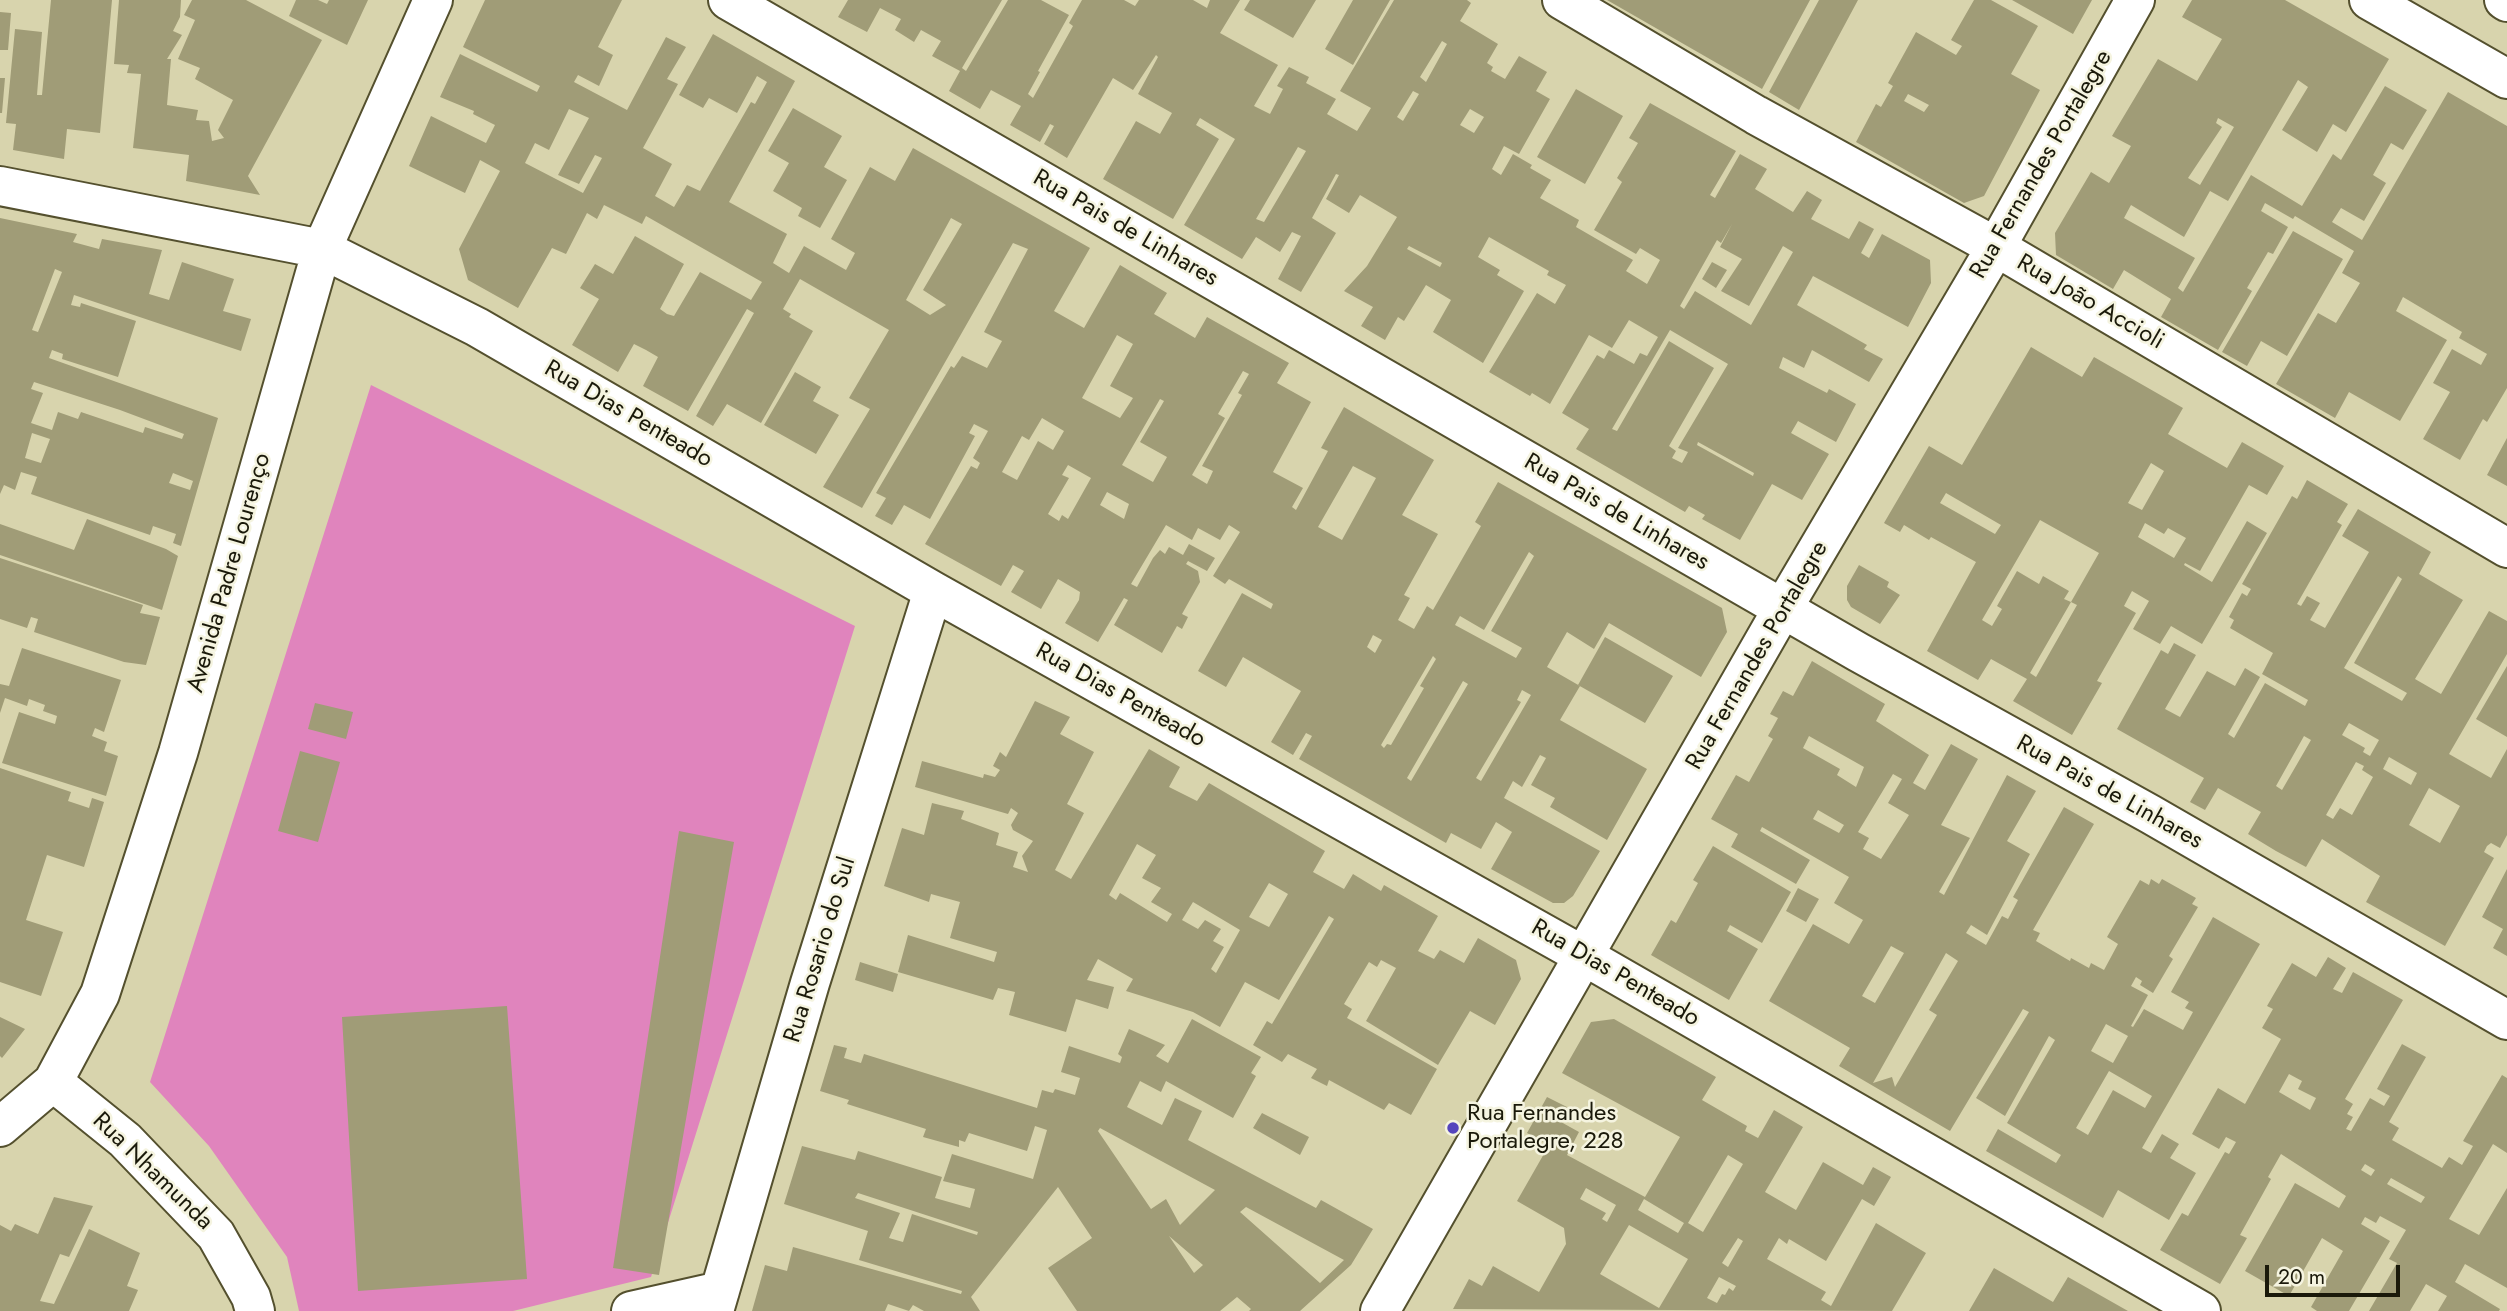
<!DOCTYPE html>
<meta charset="utf-8">
<style>
body{margin:0}
#map{position:relative;width:2507px;height:1311px;overflow:hidden;background:#d8d4ad;font-family:Jost,sans-serif}
canvas{display:block}
.scale{position:absolute;left:2265px;top:1265px;width:135px;height:32px;box-sizing:border-box;border:4px solid #1a190a;border-top:0;padding-left:9px;font-size:21px;line-height:24px;white-space:nowrap;color:#1a190a;-webkit-text-stroke:5px #f5f4e0;paint-order:stroke}
</style>
<div id="map">
<canvas width="2507" height="1311"></canvas>
<div class="scale">20 m</div>
</div>
<script>
const c = document.querySelector('canvas').getContext('2d');
c.lineJoin = 'round';
function paint(path, color) {
  c.fillStyle = color;
  c.fill(path, 'evenodd');
}
function poly(rows) {
  const path = new Path2D();
  for (const r of rows) {
    path.moveTo(r[0], r[1]);
    for (let i = 2; i < r.length; i += 2) path.lineTo(r[i], r[i + 1]);
  }
  return path;
}
function trace(path, color, width, dash) {
  c.strokeStyle = color;
  c.lineWidth = width;
  c.lineCap = dash ? 'butt' : 'round';
  c.setLineDash(dash || []);
  c.stroke(path);
}
function write(font, color, halo, rows, align = 'center') {
  c.font = font + ' Jost,sans-serif';
  c.lineWidth = 5;
  c.setLineDash([]);
  c.textBaseline = 'middle';
  c.strokeStyle = halo;
  c.fillStyle = color;
  for (const [text, x, y, turn = 0] of rows) {
    c.save();
    c.translate(x, y);
    c.rotate((+turn || 0) * Math.PI / 180);
    c.textAlign = isNaN(turn) ? turn : align;
    if (halo) c.strokeText(text, 0, 0);
    c.fillText(text, 0, 0);
    c.restore();
  }
}
paint(poly([
 [371,385,855,626,651,1277,513,1311,299,1311,287,1257,209,1146,150,1082]
]), '#e084bd');
paint(poly([
 [51,0,112,0,100,133,67,129,64,159,13,150,16,124,6,123,15,29,42,32,37,95,42,95],
 [119,0,181,0,180,17,173,31,182,35,167,59,171,59,167,105,198,110,196,120,209,121,212,141,224,138,218,130,233,100,195,79,200,68,178,59,195,20,184,15,192,0,246,0,322,40,248,176,260,195,186,181,189,155,133,148,141,74,127,73,129,65,114,64],
 [296,0,318,0,327,4,329,0,368,0,347,45,289,16],
 [485,0,622,0,598,47,613,55,599,86,578,75,574,82,627,110,666,37,686,47,667,79,678,84,643,148,672,164,655,196,674,207,687,185,700,191,751,102,755,104,767,82,757,76,737,113,709,98,703,108,679,95,713,34,795,81,729,202,787,234,773,263,789,273,804,246,846,270,855,253,831,239,870,167,895,181,913,148,1090,248,1054,311,1084,328,1120,265,1167,293,1154,314,1195,338,1207,317,1289,363,1277,383,1311,402,1273,472,1303,488,1292,507,1296,510,1328,451,1321,448,1344,407,1434,460,1402,515,1438,534,1404,595,1410,598,1398,620,1414,629,1427,606,1433,610,1481,526,1475,522,1498,482,1722,608,1727,632,1701,677,1609,623,1594,649,1567,632,1547,667,1580,686,1560,720,1647,769,1607,840,1550,807,1555,798,1531,785,1546,758,1540,755,1522,787,1513,781,1504,798,1600,851,1573,896,1564,903,1553,903,1491,869,1512,832,1496,822,1481,849,1451,833,1446,843,1299,759,1312,736,1306,733,1293,755,1271,742,1301,691,1243,657,1226,687,1198,671,1242,593,1271,609,1273,604,1229,579,1225,584,1213,576,1240,532,1229,525,1220,540,1198,528,1192,540,1166,525,1131,584,1137,587,1153,558,1160,550,1165,554,1169,547,1183,555,1189,544,1215,558,1207,571,1188,561,1186,564,1198,571,1200,582,1182,614,1188,617,1182,629,1177,626,1162,653,1114,625,1128,600,1124,598,1098,642,1065,623,1079,600,1080,592,1058,579,1041,609,1011,592,1024,571,1013,565,1001,586,925,544,971,466,977,469,980,463,973,458,988,431,974,424,969,433,975,436,930,519,904,505,892,525,875,516,886,498,876,493,951,366,954,368,962,356,987,368,1002,341,984,332,1028,249,1013,243,862,508,823,487,870,409,849,398,889,330,800,279,783,309,791,314,789,317,813,331,761,423,727,404,713,426,696,416,754,313,747,309,688,411,643,386,658,357,646,350,634,344,618,372,572,345,599,299,580,288,595,264,613,274,635,236,684,264,660,309,667,314,674,316,700,272,751,300,762,282,646,216,642,224,604,205,597,219,587,213,566,254,552,248,518,308,468,280,459,249,500,171,480,160,465,193,409,166,431,116,486,143,495,125,473,114,474,111,440,97,460,54,537,92,540,86,463,47],
 [569,109,589,118,558,175,579,184,595,155,602,158,583,193,525,163,535,143,549,150],
 [951,218,962,224,923,290,946,305,930,315,906,300],
 [1117,335,1133,344,1110,386,1133,398,1120,418,1082,398],
 [1243,371,1249,374,1238,393,1242,395,1202,466,1213,471,1207,484,1192,475,1225,418,1218,414],
 [1160,399,1164,401,1140,442,1167,457,1153,482,1122,465],
 [1042,418,1064,431,1053,450,1038,441,1017,480,1002,472,1022,436,1029,440],
 [1068,465,1091,478,1068,519,1062,515,1059,521,1048,514,1069,478,1062,475],
 [1353,466,1376,478,1342,540,1318,527],
 [1107,492,1129,504,1124,519,1100,505],
 [1529,552,1534,556,1491,631,1522,648,1516,658,1455,625,1460,616,1484,630],
 [1373,635,1382,640,1375,653,1367,647],
 [1433,656,1436,659,1420,686,1424,688,1391,745,1387,744,1384,748,1381,745],
 [1463,681,1468,684,1411,781,1407,778],
 [1522,690,1531,695,1481,781,1476,778,1521,702,1517,700],
 [848,0,1002,0,962,68,966,71,1008,0,1041,0,1069,15,1038,71,1040,72,1028,94,1033,98,1073,26,1069,23,1082,0,1124,0,1135,6,1139,0,1193,0,1207,8,1210,0,1240,0,1220,33,1278,65,1254,106,1270,114,1283,89,1277,86,1289,67,1309,77,1306,83,1336,99,1327,114,1357,131,1371,108,1340,91,1394,0,1467,0,1471,3,1460,21,1498,44,1487,63,1493,67,1491,71,1505,79,1519,56,1547,72,1536,91,1550,99,1519,154,1504,146,1492,169,1501,175,1513,154,1532,165,1530,168,1551,180,1540,198,1579,220,1576,227,1633,260,1626,271,1647,284,1660,260,1640,248,1636,254,1594,230,1622,182,1617,178,1638,143,1629,138,1650,103,1736,151,1710,195,1715,198,1740,154,1767,169,1755,189,1793,212,1807,191,1822,200,1811,219,1849,239,1859,221,1874,229,1861,253,1869,258,1882,234,1930,260,1931,283,1908,327,1813,276,1797,305,1867,345,1864,349,1883,359,1869,382,1812,350,1804,368,1783,357,1779,368,1827,393,1829,389,1856,404,1836,442,1798,421,1791,433,1829,454,1802,500,1772,484,1740,540,1702,519,1705,515,1689,506,1685,512,1576,449,1589,429,1562,413,1597,355,1604,359,1609,350,1634,364,1640,353,1647,356,1658,337,1629,320,1612,348,1589,335,1550,404,1532,393,1530,396,1489,372,1537,293,1555,304,1566,285,1547,275,1549,271,1489,237,1478,257,1500,270,1497,275,1524,291,1483,363,1433,332,1451,300,1426,285,1404,321,1398,317,1385,340,1361,326,1373,307,1344,291,1367,266,1397,217,1360,195,1349,213,1326,199,1339,175,1336,174,1312,218,1336,233,1301,292,1278,279,1301,236,1292,232,1280,252,1256,237,1242,259,1184,225,1235,139,1200,118,1196,125,1219,139,1173,219,1103,179,1136,121,1160,134,1172,113,1138,94,1158,57,1156,55,1133,90,1113,78,1067,158,1044,144,1054,126,1050,124,1040,142,1010,125,1021,106,991,90,980,109,949,91,960,71,932,56,941,41,921,30,914,42,895,30,901,19,880,8,867,32,838,17],
 [1442,41,1447,44,1426,82,1420,77],
 [1413,91,1419,94,1403,121,1397,117],
 [1470,109,1484,117,1474,133,1460,125],
 [1298,147,1306,151,1264,222,1256,219],
 [1732,224,1720,247,1742,259,1721,291,1749,306,1783,246,1793,252,1751,325,1695,291,1684,309,1680,306,1717,240,1721,243],
 [1409,246,1442,263,1440,267,1407,249],
 [1670,330,1728,364,1678,448,1688,452,1682,463,1672,458,1676,451,1669,446,1714,368,1669,341,1617,431,1612,429],
 [1698,442,1754,473,1753,476,1697,445],
 [1250,0,1316,0,1293,38,1244,10],
 [1353,0,1390,0,1353,65,1325,49],
 [1607,0,1810,0,1762,89],
 [1819,0,1858,0,1799,110,1769,92],
 [1974,0,1991,0,2038,26,2011,74,2040,90,1984,196,1964,203,1856,142,1876,104,1881,107,1893,86,1888,83,1916,32,1956,55,1962,46,1951,40],
 [1908,94,1929,105,1924,112,1904,101],
 [2012,0,2092,0,2073,34],
 [2192,0,2285,0,2389,59,2346,132,2333,124,2317,152,2282,130,2308,87,2298,80,2228,201,2210,191,2184,237,2131,205,2124,218,2195,258,2178,288,2183,292,2251,175,2302,206,2333,154,2341,160,2385,86,2427,110,2403,150,2391,143,2373,175,2386,183,2364,221,2341,208,2332,222,2362,240,2448,92,2507,126,2507,388,2487,422,2483,419,2460,460,2423,439,2450,392,2433,383,2452,349,2481,365,2487,354,2459,338,2462,332,2403,297,2396,311,2447,340,2400,421,2349,392,2335,418,2276,384,2318,313,2336,323,2360,283,2342,273,2354,251,2295,216,2293,219,2265,203,2261,211,2288,227,2273,254,2268,252,2247,288,2252,291,2218,350,2161,317,2171,299,2124,270,2113,289,2056,255,2055,233,2091,172,2109,183,2131,146,2112,136,2158,59,2197,81,2222,39,2182,17],
 [2218,118,2234,127,2200,185,2188,178,2222,127,2216,123],
 [0,12,11,13,8,50,0,50],
 [0,78,5,78,2,113,0,113],
 [1576,89,1623,116,1585,184,1537,157],
 [793,108,842,136,824,167,847,180,820,228,798,216,802,208,773,191,789,163,768,151],
 [0,218,77,234,73,242,99,249,102,239,162,250,149,294,169,300,182,262,234,279,223,311,251,319,241,351,74,295,71,305,80,307,81,303,136,321,118,377,62,359,63,354,52,350,49,358,218,418,181,546,173,543,176,534,153,526,150,535,31,494,37,477,21,472,15,490,4,485,0,494],
 [55,269,62,272,38,332,32,330],
 [34,382,120,410,184,434,182,439,145,427,143,433,81,412,78,419,58,412,52,430,31,423,43,393,31,389],
 [32,433,50,439,41,463,25,458],
 [173,473,193,481,190,490,169,483],
 [2293,231,2343,259,2287,356,2261,341,2247,366,2222,352],
 [1712,262,1727,270,1716,288,1702,279],
 [2031,347,2082,377,2094,357,2183,408,2168,434,2227,468,2242,442,2284,466,2267,495,2249,485,2200,571,2185,563,2184,565,2212,582,2247,521,2267,533,2202,644,2171,626,2160,644,2133,629,2149,601,2132,591,2124,606,2136,613,2097,681,2102,683,2072,735,2013,701,2027,679,1991,659,1978,680,1927,651,1976,562,1931,537,1929,540,1904,525,1900,532,1884,523,1929,446,1962,465],
 [2151,463,2164,471,2142,510,2128,503],
 [1946,493,2001,525,1995,534,1940,503],
 [2040,520,2099,553,2071,602,2077,605,2036,677,2030,673,2071,602,2064,599,2069,591,2043,576,2039,584,2017,571,1997,606,2002,609,1992,626,1982,620],
 [2145,523,2164,534,2168,528,2186,538,2174,558,2138,537],
 [795,372,821,387,813,401,839,415,816,454,764,425],
 [2507,438,2507,486,2487,475],
 [2307,480,2348,504,2337,522,2342,525,2297,604,2301,606,2307,596,2320,603,2310,620,2325,628,2369,552,2342,536,2358,509,2431,552,2419,574,2463,600,2415,679,2441,694,2489,611,2507,621,2507,654,2449,754,2491,778,2507,749,2507,835,2500,848,2491,843,2487,846,2484,852,2494,858,2445,946,2366,902,2380,876,2322,839,2306,867,2276,851,2248,834,2261,812,2218,788,2205,810,2190,802,2204,778,2117,729,2161,650,2168,654,2174,643,2196,655,2165,709,2180,717,2207,671,2235,686,2245,668,2260,677,2228,734,2234,738,2265,683,2305,706,2308,700,2262,674,2273,653,2230,628,2234,620,2229,617,2242,593,2247,596,2251,589,2242,584,2292,496,2297,499],
 [2398,576,2402,579,2354,663,2407,693,2402,701,2344,668],
 [2349,723,2379,740,2370,756,2363,752,2365,748,2342,735],
 [2304,736,2311,740,2282,790,2276,786],
 [2389,757,2417,773,2411,785,2383,769],
 [2356,762,2364,766,2362,770,2373,777,2352,815,2340,808,2333,819,2326,815],
 [2429,788,2460,806,2440,843,2409,825],
 [87,519,166,549,178,556,162,610,0,555,0,524,74,550],
 [0,558,143,605,140,613,160,617,146,665,124,662,34,632,38,619,31,617,27,628,0,619],
 [1859,565,1889,582,1887,587,1900,595,1880,624,1851,607,1847,600,1847,586],
 [1605,637,1673,676,1645,723,1578,685],
 [22,648,121,680,104,732,95,728,92,736,107,742,104,751,118,756,106,796,2,763,19,712,55,724,57,716,43,711,45,705,29,699,27,706,5,698,0,713,0,684,9,686],
 [1812,661,1885,704,1876,721,1929,755,1913,783,1925,790,1951,744,1978,759,1941,825,1970,838,1939,892,1944,895,2007,775,2036,791,2007,841,2030,854,1987,935,1971,925,1966,933,1986,945,2002,916,2008,919,2018,900,2013,897,2064,807,2094,824,2033,930,2040,933,2036,941,2070,961,2071,958,2089,968,2091,963,2104,970,2118,944,2107,937,2140,880,2149,885,2151,879,2159,884,2162,879,2196,898,2192,904,2198,907,2169,956,2173,959,2153,993,2140,985,2142,981,2136,977,2131,986,2148,995,2131,1026,2133,1027,2144,1009,2183,1030,2193,1012,2185,1008,2189,1002,2171,992,2213,917,2260,944,2142,1148,2151,1153,2162,1134,2179,1144,2170,1158,2196,1173,2169,1220,2118,1190,2103,1218,1986,1151,1998,1129,2056,1163,2061,1155,2007,1123,2055,1040,2049,1036,2005,1116,1976,1098,2029,1012,2023,1009,1950,1131,1839,1066,1850,1048,1769,1001,1813,924,1849,944,1863,920,1834,903,1849,877,1762,827,1760,831,1810,860,1796,884,1731,847,1738,834,1711,819,1736,775,1749,782,1773,739,1768,736,1778,718,1770,714,1783,691,1793,696],
 [1809,736,1864,767,1856,787,1837,775,1840,769,1803,748],
 [1893,774,1902,779,1888,803,1909,815,1881,859,1863,849,1869,838,1858,832],
 [1818,810,1844,825,1839,833,1813,819],
 [1891,946,1904,953,1875,1003,1862,996],
 [1946,953,1958,961,1929,1010,1937,1015,1895,1087,1892,1077,1873,1083],
 [2106,1024,2128,1036,2113,1063,2091,1051],
 [2109,1071,2152,1096,2145,1108,2113,1090,2088,1135,2076,1128],
 [2507,666,2507,737,2476,719],
 [1035,701,1070,717,1060,734,1094,752,1067,804,1084,813,1055,870,1071,879,1149,749,1180,767,1169,787,1197,801,1209,783,1325,851,1313,872,1344,889,1353,874,1381,891,1384,885,1438,916,1418,951,1434,959,1440,950,1464,963,1478,938,1516,960,1521,979,1495,1025,1470,1011,1438,1065,1366,1021,1396,968,1381,960,1377,967,1369,962,1344,1004,1352,1009,1347,1018,1437,1069,1411,1115,1389,1103,1384,1110,1329,1080,1327,1086,1311,1078,1317,1069,1288,1054,1282,1062,1253,1045,1267,1021,1272,1024,1334,919,1329,916,1279,1000,1245,982,1220,1027,1193,1012,1126,991,1133,979,1098,959,1087,980,1114,987,1108,1009,1076,999,1066,1032,1009,1015,1015,992,998,988,993,1000,898,972,908,935,994,962,997,952,950,938,960,902,931,894,929,902,884,886,902,828,924,835,932,803,964,811,961,819,999,833,996,845,1018,852,1013,867,1028,872,1022,856,1033,841,1013,830,1011,825,1018,813,1011,808,1008,814,915,787,922,761,983,778,984,774,995,777,1000,770,993,766,1000,752,1006,757],
 [1137,844,1156,855,1142,878,1161,888,1151,902,1172,914,1167,922,1120,893,1116,900,1109,895],
 [1269,883,1288,894,1269,927,1249,917],
 [1193,902,1240,930,1216,973,1211,969,1224,947,1213,941,1221,929,1205,920,1198,929,1182,920],
 [315,703,353,712,346,739,308,729],
 [300,751,340,762,318,842,278,831],
 [0,768,71,792,68,801,89,808,92,798,104,802,84,867,47,855,26,920,63,932,41,996,0,982],
 [679,831,734,842,659,1275,613,1268],
 [1713,846,1791,892,1762,943,1730,925,1727,931,1758,949,1729,1000,1651,955,1671,920,1676,923,1698,883,1693,880],
 [2507,869,2507,956,2493,948,2503,929,2482,917],
 [1798,888,1819,899,1806,922,1786,911],
 [2328,957,2346,968,2333,989,2342,993,2353,972,2403,1000,2345,1099,2353,1104,2347,1114,2353,1117,2346,1129,2351,1131,2370,1098,2384,1106,2390,1096,2377,1089,2402,1044,2426,1057,2389,1122,2399,1128,2392,1140,2442,1168,2449,1157,2462,1165,2473,1146,2463,1141,2502,1075,2507,1078,2507,1153,2493,1144,2449,1219,2479,1235,2507,1188,2507,1288,2465,1264,2455,1282,2500,1309,2499,1311,2438,1311,2447,1296,2426,1284,2410,1311,2369,1311,2397,1263,2389,1259,2406,1230,2380,1216,2376,1223,2365,1217,2361,1224,2390,1241,2349,1311,2317,1311,2311,1307,2343,1251,2322,1238,2289,1296,2245,1271,2295,1183,2339,1208,2346,1196,2281,1154,2268,1177,2271,1179,2240,1235,2247,1238,2220,1284,2160,1250,2182,1213,2188,1216,2225,1152,2229,1154,2236,1142,2226,1137,2219,1149,2192,1134,2218,1088,2245,1104,2281,1039,2262,1028,2273,1009,2267,1006,2292,963,2316,977],
 [2289,1074,2302,1081,2298,1089,2316,1098,2310,1110,2279,1092],
 [2365,1164,2375,1170,2371,1176,2361,1170],
 [2391,1178,2425,1197,2421,1203,2387,1184],
 [860,962,898,974,893,992,855,980],
 [507,1006,527,1279,358,1291,342,1017],
 [0,1017,25,1029,2,1058,0,1056],
 [1192,1019,1261,1057,1251,1073,1256,1076,1233,1118,1166,1081,1161,1092,1140,1081,1127,1107,1162,1125,1175,1098,1202,1111,1188,1140,1316,1208,1321,1200,1373,1229,1351,1265,1300,1311,1249,1311,1251,1309,1237,1297,1220,1311,1077,1311,1048,1268,1092,1238,1058,1187,971,1297,980,1311,924,1311,913,1305,909,1311,888,1304,885,1311,752,1311,765,1265,787,1271,793,1247,961,1294,962,1291,859,1260,868,1231,784,1204,802,1146,855,1160,858,1151,942,1177,935,1198,970,1208,975,1189,943,1181,952,1154,1033,1179,1047,1130,1035,1126,1027,1151,969,1133,965,1142,959,1140,959,1147,923,1137,926,1129,847,1104,849,1100,820,1091,834,1045,847,1048,844,1058,861,1063,864,1054,1037,1108,1042,1090,1053,1093,1055,1089,1075,1095,1080,1078,1061,1072,1069,1046,1120,1063,1122,1057,1118,1054,1129,1029,1165,1045,1156,1056,1168,1063],
 [1100,1128,1215,1190,1180,1225,1166,1199,1151,1209,1098,1131],
 [858,1193,978,1232,977,1235,912,1214,903,1242,889,1238,900,1213,855,1198],
 [1246,1207,1344,1260,1320,1283,1240,1212],
 [1169,1236,1203,1265,1194,1273],
 [1614,1019,1716,1077,1702,1100,1747,1126,1745,1131,1758,1138,1774,1110,1803,1127,1765,1192,1796,1210,1823,1162,1863,1185,1873,1167,1891,1177,1874,1206,1862,1199,1826,1261,1789,1239,1787,1244,1779,1238,1767,1259,1826,1292,1821,1300,1831,1306,1876,1223,1926,1253,1892,1311,1453,1309,1469,1279,1482,1286,1493,1266,1539,1292,1566,1244,1564,1228,1517,1201,1549,1145,1527,1133,1547,1097,1567,1107,1561,1122,1579,1132,1567,1155,1645,1197,1680,1137,1562,1073,1591,1022],
 [1728,1155,1743,1164,1703,1232,1688,1223],
 [1586,1188,1616,1205,1607,1222,1602,1219,1606,1213,1580,1199],
 [1644,1199,1684,1223,1678,1233,1638,1210],
 [1629,1225,1688,1259,1659,1308,1600,1274],
 [1738,1238,1743,1241,1728,1267,1722,1263],
 [1719,1277,1736,1286,1733,1291,1729,1288,1725,1295,1722,1294,1717,1303,1707,1298],
 [1262,1113,1309,1137,1300,1155,1253,1128],
 [54,1197,93,1206,69,1257,60,1254,40,1301,54,1304,89,1229,140,1253,127,1286,138,1290,129,1311,0,1311,0,1225,11,1231,15,1224,38,1234],
 [1994,1268,2053,1302,2068,1277,2128,1311,1969,1311]
]), '#a09c77');
const minor = poly([
 [728,0,1858,652,2150,814,2507,1020],
 [1562,0,1756,115,1996,247,2507,548],
 [2369,0,2507,79],
 [2504,0,2507,2],
 [0,186,322,249,477,327,933,591,1584,956,2201,1311],
 [53,1082,125,1140,216,1235,251,1297,255,1311],
 [0,1127,53,1082,100,994,178,753,322,249,433,0],
 [631,1311,720,1291],
 [714,1311,810,983,933,591],
 [1380,1311,1783,608,1996,247,2135,0]
]);
trace(minor, '#54502e', 42);
trace(minor, '#fff', 38);
for (const [x, y, r, color] of [
 [1453,1128,7,"#5545bd"]
]) {
  const dot = new Path2D();
  dot.arc(x, y, r, 0, 2 * Math.PI);
  c.fillStyle = color;
  c.fill(dot);
  trace(dot, '#f5f4e0', 2.5);
}
write('24px', '#1a190a', '#f5f4e0', [
 ["Rua Fernandes Portalegre",2042,165,-60],
 ["Rua Pais de Linhares",1125,229,30],
 ["Rua João Accioli",2090,303,30],
 ["Rua Dias Penteado",628,415,30],
 ["Rua Pais de Linhares",1616,513,30],
 ["Avenida Padre Lourenço",230,573,-74],
 ["Rua Fernandes Portalegre",1758,656,-60],
 ["Rua Dias Penteado",1120,696,29],
 ["Rua Pais de Linhares",2109,793,29],
 ["Rua Rosario do Sul",821,950,-73],
 ["Rua Dias Penteado",1615,974,30],
 ["Rua Nhamunda",152,1172,44]
]);
write('24px', '#1a190a', '#f5f4e0', [
 ["Rua Fernandes",1467,1114],
 ["Portalegre, 228",1467,1142]
], 'left');
</script>
